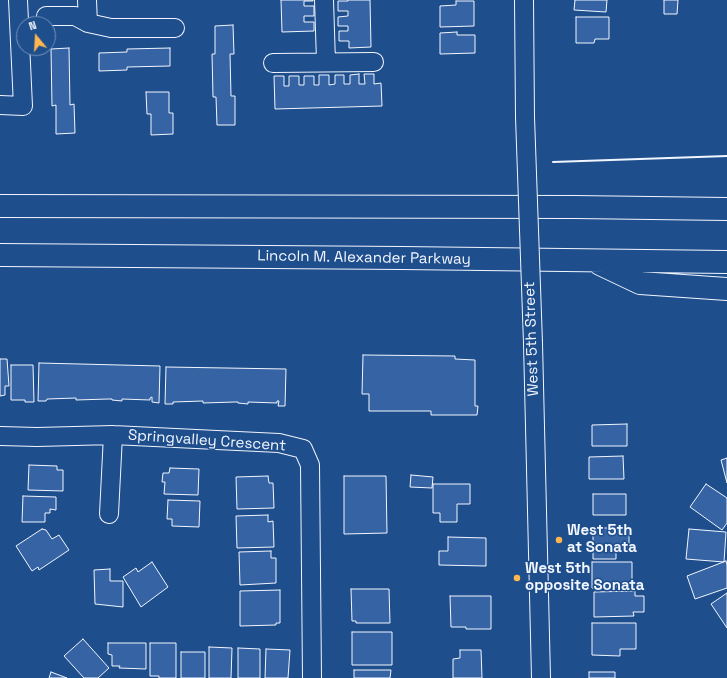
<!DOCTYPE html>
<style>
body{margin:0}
#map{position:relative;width:727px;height:678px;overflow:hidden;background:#1f4e8c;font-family:"Space Grotesk",sans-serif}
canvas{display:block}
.north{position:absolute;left:16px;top:16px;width:40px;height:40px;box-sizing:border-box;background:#1f4e8c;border:1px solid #7391ba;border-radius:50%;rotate:342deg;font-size:11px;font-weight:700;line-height:16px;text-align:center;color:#f2f6ff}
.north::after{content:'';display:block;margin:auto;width:14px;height:18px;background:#ffb74d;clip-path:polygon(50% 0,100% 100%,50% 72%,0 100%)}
</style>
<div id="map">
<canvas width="727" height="678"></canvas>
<div class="north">N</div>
</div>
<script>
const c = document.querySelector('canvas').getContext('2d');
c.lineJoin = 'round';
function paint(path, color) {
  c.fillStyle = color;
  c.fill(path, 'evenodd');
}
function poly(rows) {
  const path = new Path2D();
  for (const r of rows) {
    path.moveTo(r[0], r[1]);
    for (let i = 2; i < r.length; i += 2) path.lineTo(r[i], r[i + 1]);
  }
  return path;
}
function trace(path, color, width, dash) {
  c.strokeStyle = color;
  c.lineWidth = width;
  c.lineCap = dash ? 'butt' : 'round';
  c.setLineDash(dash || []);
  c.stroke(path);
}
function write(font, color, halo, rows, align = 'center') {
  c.font = font + ' "Space Grotesk",sans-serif';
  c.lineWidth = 3;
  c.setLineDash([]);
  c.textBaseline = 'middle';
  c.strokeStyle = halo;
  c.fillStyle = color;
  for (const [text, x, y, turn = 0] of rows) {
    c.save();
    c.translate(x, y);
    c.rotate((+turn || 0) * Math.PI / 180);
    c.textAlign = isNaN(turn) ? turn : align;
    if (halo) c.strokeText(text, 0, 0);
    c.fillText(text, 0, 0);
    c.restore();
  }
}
const building = poly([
 [281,0,313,0,313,1,304,1,304,6,314,6,314,16,304,16,304,22,314,22,314,31,282,32,281,0],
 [348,0,370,0,371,47,349,48,349,41,339,41,339,31,348,31,348,26,338,26,338,17,348,16,348,11,338,11,338,1,348,1,348,0],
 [575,0,607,0,606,12,574,10,575,0],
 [664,0,678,0,677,14,664,14,664,0],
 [456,1,474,1,474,26,440,27,440,6,456,5,456,1],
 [576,17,609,17,609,39,595,39,594,43,576,43,576,17],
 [233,25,234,54,230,54,231,96,235,96,235,125,217,125,216,97,213,97,212,54,215,54,215,26,233,25],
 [457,32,457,35,475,35,475,53,440,54,440,33,457,32],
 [69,48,70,105,74,104,75,133,56,134,56,105,52,106,51,49,69,48],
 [170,48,170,66,127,67,127,70,99,71,99,53,127,52,127,49,170,48],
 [359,74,359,84,365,84,364,74,374,74,374,84,381,83,382,106,275,109,274,76,284,76,284,86,289,86,289,76,299,76,299,85,304,85,304,76,314,76,314,85,319,85,319,75,329,75,329,85,335,84,335,75,344,75,344,84,350,84,350,75,359,74],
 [146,92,169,92,169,113,173,113,173,134,151,135,151,114,147,114,146,92],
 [363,355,455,356,455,359,475,360,475,406,478,406,477,415,431,415,431,411,369,411,369,394,362,394,363,355],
 [0,359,7,359,9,386,5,386,5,395,0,396,0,359],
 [39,363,160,366,159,403,152,402,152,397,150,398,150,400,122,399,122,401,112,400,112,399,108,399,76,400,76,398,47,399,46,401,38,401,39,363],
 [11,365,33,365,34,402,25,402,25,400,11,400,11,365],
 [166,367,286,369,285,406,278,406,279,401,277,401,277,403,248,402,248,404,238,403,238,402,235,402,203,403,203,401,173,402,173,404,165,404,166,367],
 [627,424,627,446,592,446,592,425,627,424],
 [623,456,624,479,589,479,589,457,623,456],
 [727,458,727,483,721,460,727,458],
 [29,465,57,466,57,470,63,470,63,491,28,490,29,465],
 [170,468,199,469,198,495,164,494,165,482,162,482,163,473,169,473,170,468],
 [411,475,433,477,432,488,410,487,411,475],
 [268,476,269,483,273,483,274,508,237,509,236,477,268,476],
 [344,476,386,476,387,533,344,534,344,476],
 [433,484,470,484,470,504,457,504,457,522,440,522,440,513,433,513,433,484],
 [706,484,727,498,727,523,722,530,690,507,706,484],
 [593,494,626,494,626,515,593,515,593,494],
 [23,496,56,497,56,510,50,509,50,513,45,513,45,522,22,522,23,496],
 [168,500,200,501,199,527,172,526,172,519,167,519,168,500],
 [268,515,268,522,273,521,274,547,237,548,236,516,268,515],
 [593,528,629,528,629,550,616,550,616,559,593,559,593,528],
 [42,529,46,530,52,539,59,535,69,550,39,570,38,567,32,571,16,546,42,529],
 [689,529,726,532,724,562,686,559,689,529],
 [448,537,486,538,486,566,439,565,439,551,448,551,448,537],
 [271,551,271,558,276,558,276,583,240,585,239,552,271,551],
 [726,561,727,565,727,588,695,599,687,576,726,561],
 [152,562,168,587,141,607,123,577,136,568,138,572,152,562],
 [592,562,632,562,632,583,616,584,616,588,592,588,592,562],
 [110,569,110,581,123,581,123,607,95,604,94,570,110,569],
 [351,589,389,589,390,623,356,623,356,621,352,621,351,589],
 [280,590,280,623,276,623,276,625,240,626,240,591,280,590],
 [635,591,635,596,644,596,644,612,633,612,634,616,594,617,594,592,635,591],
 [727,593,727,628,711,604,727,593],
 [450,596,491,596,491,629,466,629,466,627,451,627,450,596],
 [592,623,636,623,636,649,620,649,620,656,592,655,592,623],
 [352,632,392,632,392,665,352,665,352,632],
 [83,639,109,668,98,678,84,678,64,656,83,639],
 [108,643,146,643,146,669,119,668,120,666,112,666,112,655,108,654,108,643],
 [150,643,176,643,176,678,159,678,159,676,150,676,150,643],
 [209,647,232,648,231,678,209,678,209,647],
 [238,648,260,649,260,678,238,678,238,648],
 [266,649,290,650,288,678,265,678,266,649],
 [460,650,481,650,482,678,453,678,453,659,460,658,460,650],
 [181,652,205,652,205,678,181,678,181,652],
 [354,670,391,670,390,678,354,678,354,670],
 [51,672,67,678,49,678,51,672],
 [589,672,615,672,615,678,589,678,589,672]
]);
paint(building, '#3563a3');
trace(building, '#f2f6ff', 1);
const minor = poly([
 [87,0,88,23,111,28,175,28],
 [324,0,326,62],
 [524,0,525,117],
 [46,16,75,16,88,23],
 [273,63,374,62],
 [0,105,23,106,18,0],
 [533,343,541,678],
 [0,436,37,437,113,435,279,443,303,449,310,465,312,678],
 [109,514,113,435]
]);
const highway = poly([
 [0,206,575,207,727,209],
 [0,255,402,258,727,262],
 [600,264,640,283,727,289]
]);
trace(minor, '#f2f6ff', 20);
trace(highway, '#f2f6ff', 24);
trace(minor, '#1f4e8c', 18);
trace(highway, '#1f4e8c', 22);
const minorBridge = poly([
 [525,117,533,343]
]);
trace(minorBridge, '#f2f6ff', 20, []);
trace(minorBridge, '#1f4e8c', 18);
trace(poly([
 [553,162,727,156]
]), '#f2f6ff', 2);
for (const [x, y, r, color] of [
 [559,540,4,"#ffb74d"],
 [517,578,4,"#ffb74d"]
]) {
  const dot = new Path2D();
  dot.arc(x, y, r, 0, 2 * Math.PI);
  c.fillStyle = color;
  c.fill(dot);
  trace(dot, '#1f4e8c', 1.5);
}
write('15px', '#f2f6ff', '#1f4e8c', [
 ["Lincoln M. Alexander Parkway",364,258,1],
 ["West 5th Street",532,339,-92],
 ["Springvalley Crescent",207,441,4]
]);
write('bold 15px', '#f2f6ff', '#1f4e8c', [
 ["West 5th",567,531],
 ["at Sonata",567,548],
 ["West 5th",525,569],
 ["opposite Sonata",525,586]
], 'left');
</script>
